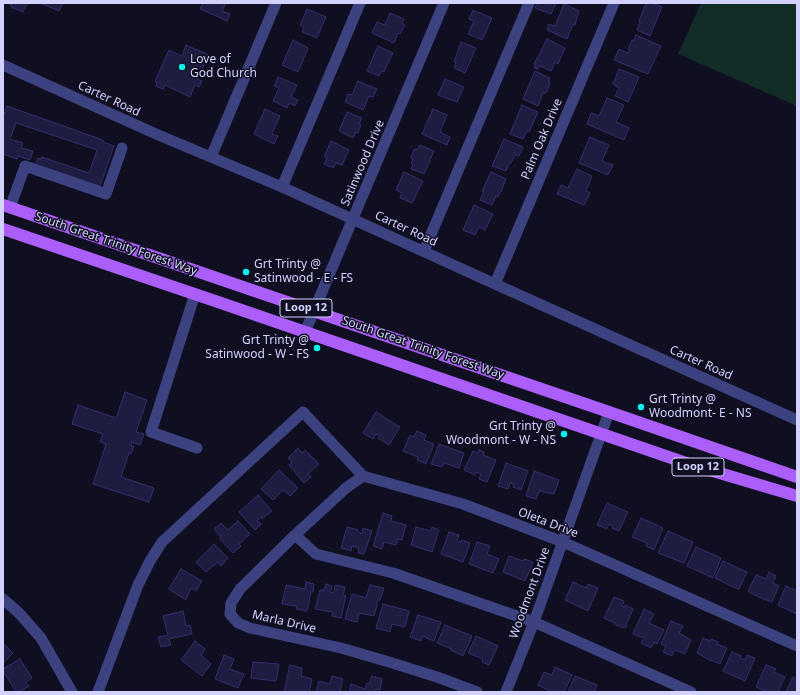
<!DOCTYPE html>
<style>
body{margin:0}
#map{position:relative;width:800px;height:695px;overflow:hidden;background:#100f22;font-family:"Noto Sans",sans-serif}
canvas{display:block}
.frame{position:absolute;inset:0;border:4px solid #d2d2fd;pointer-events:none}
</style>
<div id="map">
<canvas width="800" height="695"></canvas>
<div class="frame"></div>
</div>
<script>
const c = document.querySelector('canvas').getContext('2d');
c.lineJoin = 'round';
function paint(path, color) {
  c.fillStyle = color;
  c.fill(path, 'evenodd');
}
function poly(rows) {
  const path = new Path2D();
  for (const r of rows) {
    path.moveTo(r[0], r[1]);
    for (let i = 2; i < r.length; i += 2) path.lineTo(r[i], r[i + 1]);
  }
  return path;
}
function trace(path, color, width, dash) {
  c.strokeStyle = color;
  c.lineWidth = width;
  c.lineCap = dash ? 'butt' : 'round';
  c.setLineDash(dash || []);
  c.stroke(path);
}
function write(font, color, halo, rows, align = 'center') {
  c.font = font + ' "Noto Sans",sans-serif';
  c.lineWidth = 3;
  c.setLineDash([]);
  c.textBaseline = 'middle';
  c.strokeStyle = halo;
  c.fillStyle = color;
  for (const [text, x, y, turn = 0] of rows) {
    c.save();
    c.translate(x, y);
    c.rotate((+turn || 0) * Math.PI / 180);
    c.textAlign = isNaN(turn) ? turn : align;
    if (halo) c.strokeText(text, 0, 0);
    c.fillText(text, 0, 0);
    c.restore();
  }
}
paint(poly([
 [701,3,797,3,797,106,678,54]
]), '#122c28');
const building = poly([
 [7,3,27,3,23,12,11,7,12,5,7,3],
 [40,3,63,3,59,11,40,3],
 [203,3,226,3,222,11,230,14,227,21,200,9,203,3],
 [537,3,556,3,551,14,535,8,537,3],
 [646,3,652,3,662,7,650,36,637,30,640,22,639,21,646,3],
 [564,4,579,11,575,25,573,24,567,39,547,30,549,24,555,26,564,4],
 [307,9,326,17,317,38,302,32,304,27,300,25,307,9],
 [473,10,492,18,482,40,468,34,474,21,469,19,473,10],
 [390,13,404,19,402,24,405,25,400,34,398,33,394,43,372,33,377,22,385,25,390,13],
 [636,35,661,46,648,74,614,60,619,49,628,53,630,50,628,49,632,40,634,41,636,35],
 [547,39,565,48,558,64,555,62,551,71,540,66,538,69,534,68,536,65,534,64,547,39],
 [293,40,308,48,298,72,282,65,293,40],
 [461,42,476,48,465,73,454,68,456,62,454,62,461,42],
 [186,45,209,55,197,79,202,81,199,87,195,85,190,97,165,85,163,89,156,86,157,82,155,81,169,50,182,56,186,45],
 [378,46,393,53,384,72,382,71,379,76,367,71,378,46],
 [619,69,639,77,628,102,615,96,619,88,613,84,619,69],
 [535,71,550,78,548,83,550,83,546,93,543,93,538,106,523,99,535,71],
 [278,77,297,85,291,97,298,100,295,106,289,103,287,108,273,101,279,88,274,86,278,77],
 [445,79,464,87,457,102,438,95,445,79],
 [358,81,377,89,373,97,369,96,363,110,345,102,348,94,352,95,358,81],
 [607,98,624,105,616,122,629,128,624,140,587,124,591,113,599,116,607,98],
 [522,105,538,112,529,132,527,131,523,139,510,134,522,105],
 [7,106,103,140,103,142,114,146,100,186,35,164,38,158,42,159,42,157,89,173,97,150,16,123,10,139,23,143,21,148,33,151,30,160,18,156,17,159,3,154,3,117,7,106],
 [265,109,280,116,272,134,278,136,274,144,254,134,265,109],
 [433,109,447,115,440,132,450,137,447,145,422,134,433,109],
 [347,112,362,118,359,124,361,125,358,133,356,132,353,138,339,131,347,112],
 [590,137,609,145,602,161,613,165,608,175,579,163,590,137],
 [504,139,523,147,519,156,515,155,511,163,510,162,506,171,492,166,504,139],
 [331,141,349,150,342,165,336,163,333,168,324,164,327,158,324,157,331,141],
 [420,145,434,151,424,174,411,169,413,164,411,163,413,159,411,158,414,149,417,150,420,145],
 [577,169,592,176,586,191,590,193,584,205,557,194,561,185,568,188,577,169],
 [404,172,423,181,412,203,400,198,402,193,396,190,404,172],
 [491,172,506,179,501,192,500,192,498,197,496,196,492,205,480,200,484,191,482,191,491,172],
 [474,205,493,214,485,230,479,227,475,235,463,230,474,205],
 [125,392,147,400,136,432,144,434,140,445,132,442,131,446,134,446,131,454,129,453,121,477,154,488,149,502,93,484,106,444,100,442,103,434,72,424,78,405,116,418,125,392],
 [376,412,400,427,389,445,378,438,380,436,376,434,373,439,363,433,376,412],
 [417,431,426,435,424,440,434,444,426,464,417,460,418,457,403,451,410,435,414,437,417,431],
 [439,444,464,453,459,468,444,463,442,467,431,464,439,444],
 [298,448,302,453,305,450,319,464,308,474,311,477,304,483,289,465,292,462,288,458,298,448],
 [479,450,484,452,483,455,496,460,487,482,479,479,481,474,476,472,475,475,464,470,473,451,478,453,479,450],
 [506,463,528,471,521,490,513,487,514,484,510,483,508,489,498,486,506,463],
 [279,470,298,488,290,496,283,490,273,500,261,489,279,470],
 [534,471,559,480,554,494,539,491,536,499,526,496,534,471],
 [258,495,272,511,262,519,261,517,257,521,261,524,255,530,239,512,258,495],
 [607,503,628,512,619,531,612,528,613,526,609,524,607,529,597,525,607,503],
 [383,513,392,516,391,521,406,525,402,540,398,539,396,545,384,542,382,549,373,546,383,513],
 [641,518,663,528,654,550,646,546,647,543,632,537,641,518],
 [238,521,250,534,239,544,241,546,233,553,220,539,221,537,214,529,221,523,228,530,238,521],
 [347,527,358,530,358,532,362,534,363,528,372,531,364,554,358,553,359,548,352,546,351,551,341,548,347,527],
 [416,527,431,531,432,527,439,530,432,552,411,545,416,527],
 [668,531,693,542,684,563,658,553,668,531],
 [449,532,459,535,457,541,461,542,462,540,470,543,463,562,441,554,449,532],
 [477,542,490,546,487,554,499,559,493,573,469,564,477,542],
 [214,544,228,558,221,566,218,562,206,572,196,562,214,544],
 [696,547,721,558,713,578,687,566,696,547],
 [509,556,523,561,524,559,533,562,525,581,503,572,509,556],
 [723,561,747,572,739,589,733,587,715,578,723,561],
 [181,569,202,581,196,591,191,588,186,600,169,589,181,569],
 [769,572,776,576,773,583,779,586,772,602,754,595,748,591,756,575,766,579,769,572],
 [306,582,314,584,313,592,311,592,307,611,296,609,297,606,282,604,286,585,305,589,306,582],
 [573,582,586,588,588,584,598,588,588,611,565,600,573,582],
 [326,584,332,586,330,592,334,593,335,585,345,587,343,595,346,596,341,618,332,616,333,612,315,609,320,590,324,590,326,584],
 [370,585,384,588,380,600,378,600,374,616,359,613,357,622,345,619,352,594,366,598,370,585],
 [786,586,797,591,797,614,778,605,786,586],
 [614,597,624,601,622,606,625,607,626,605,633,609,625,628,616,625,616,624,604,618,614,597],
 [383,604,409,611,405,627,392,624,390,632,376,628,383,604],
 [644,609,654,614,649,623,664,630,657,644,654,642,651,648,641,643,644,638,633,634,644,609],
 [183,611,186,626,190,625,192,634,169,639,171,645,161,647,158,637,168,635,163,616,183,611],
 [418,615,441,622,434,641,426,638,426,637,423,636,421,641,410,637,418,615],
 [671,621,683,626,679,633,691,640,685,654,675,650,672,656,663,652,666,646,661,644,671,621],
 [445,625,472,636,463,656,451,650,452,649,437,643,445,625],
 [476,636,498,646,489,665,482,662,483,659,468,653,476,636],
 [703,638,710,641,711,639,718,642,717,644,727,648,720,664,711,660,711,661,697,653,703,638],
 [195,641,205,649,201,655,211,664,202,676,181,660,195,641],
 [3,643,13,653,3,663,3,643],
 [732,652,741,656,740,658,745,660,747,655,755,658,745,681,723,671,732,652],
 [224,655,234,659,230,669,244,674,238,688,215,679,224,655],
 [20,659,32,678,26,682,29,686,19,692,16,692,3,671,3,669,20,659],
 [253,662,279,664,276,681,251,678,253,662],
 [290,665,302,668,301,676,312,679,309,692,284,692,290,665],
 [766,665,776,669,774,672,785,677,778,692,768,692,756,687,766,665],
 [555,667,572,675,564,692,552,692,538,685,544,672,552,675,555,667],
 [332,676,343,679,340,692,316,692,319,681,330,684,332,676],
 [372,676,382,679,380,690,375,689,374,692,349,692,351,684,365,689,367,683,369,684,372,676],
 [575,676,597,685,594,692,568,692,575,676],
 [793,677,797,679,797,692,786,692,793,677]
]);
paint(building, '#1f1c42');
trace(building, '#332f6d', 1);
trace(poly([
 [3,65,156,134,282,187,495,284,797,420],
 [211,157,276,3],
 [282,187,360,3],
 [10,208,25,166,106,194,122,148],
 [424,251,529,3],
 [495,284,614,3],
 [195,294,151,432,197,448],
 [305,332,444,3],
 [363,476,346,488,295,535,240,589,231,603,230,614,238,623,250,628,341,648,389,662,437,677,477,692],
 [295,535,316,554,393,573,534,622,691,692],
 [3,599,19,613,41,638,72,692],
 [98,692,138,585,150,561,162,542,303,412,363,476,463,504,563,542,797,646],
 [506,692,534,622,609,412]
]), '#3c417f', 11);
trace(poly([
 [3,205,609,412,797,477],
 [3,229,221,303,689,464,797,496]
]), '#ac5ef8', 12);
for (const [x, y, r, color] of [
 [182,67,4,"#0bf0eb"],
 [246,272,4,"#0bf0eb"],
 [317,348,4,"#0bf0eb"],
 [641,407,4,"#0bf0eb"],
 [564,434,4,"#0bf0eb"]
]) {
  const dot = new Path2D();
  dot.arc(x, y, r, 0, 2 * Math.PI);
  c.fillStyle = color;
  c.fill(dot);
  trace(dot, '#100f22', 1.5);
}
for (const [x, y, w] of [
 [306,308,52],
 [698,467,52]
]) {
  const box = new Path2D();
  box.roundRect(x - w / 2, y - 9, w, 18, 3);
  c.fillStyle = '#100f22';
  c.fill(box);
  trace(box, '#d2d2fd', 1);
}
write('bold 11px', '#d2d2fd', null, [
 ["Loop 12",306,308],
 ["Loop 12",698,467]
]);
write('12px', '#d2d2fd', '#100f22', [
 ["Love of",190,60],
 ["God Church",190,74],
 ["Grt Trinty @",254,265],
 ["Satinwood - E - FS",254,279],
 ["Grt Trinty @",309,341,"right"],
 ["Satinwood - W - FS",309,355,"right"],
 ["Grt Trinty @",649,400],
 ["Woodmont- E - NS",649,414],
 ["Grt Trinty @",556,427,"right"],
 ["Woodmont - W - NS",556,441,"right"]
], 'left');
write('12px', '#d2d2fd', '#100f22', [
 ["Carter Road",109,99,25],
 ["Palm Oak Drive",542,139,-67],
 ["Satinwood Drive",363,163,-67],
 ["Carter Road",406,229,25],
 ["South Great Trinity Forest Way",116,244,19],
 ["South Great Trinity Forest Way",423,348,19],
 ["Carter Road",701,363,24],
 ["Oleta Drive",548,523,21],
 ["Woodmont Drive",530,593,-70],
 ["Marla Drive",284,622,13]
]);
</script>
